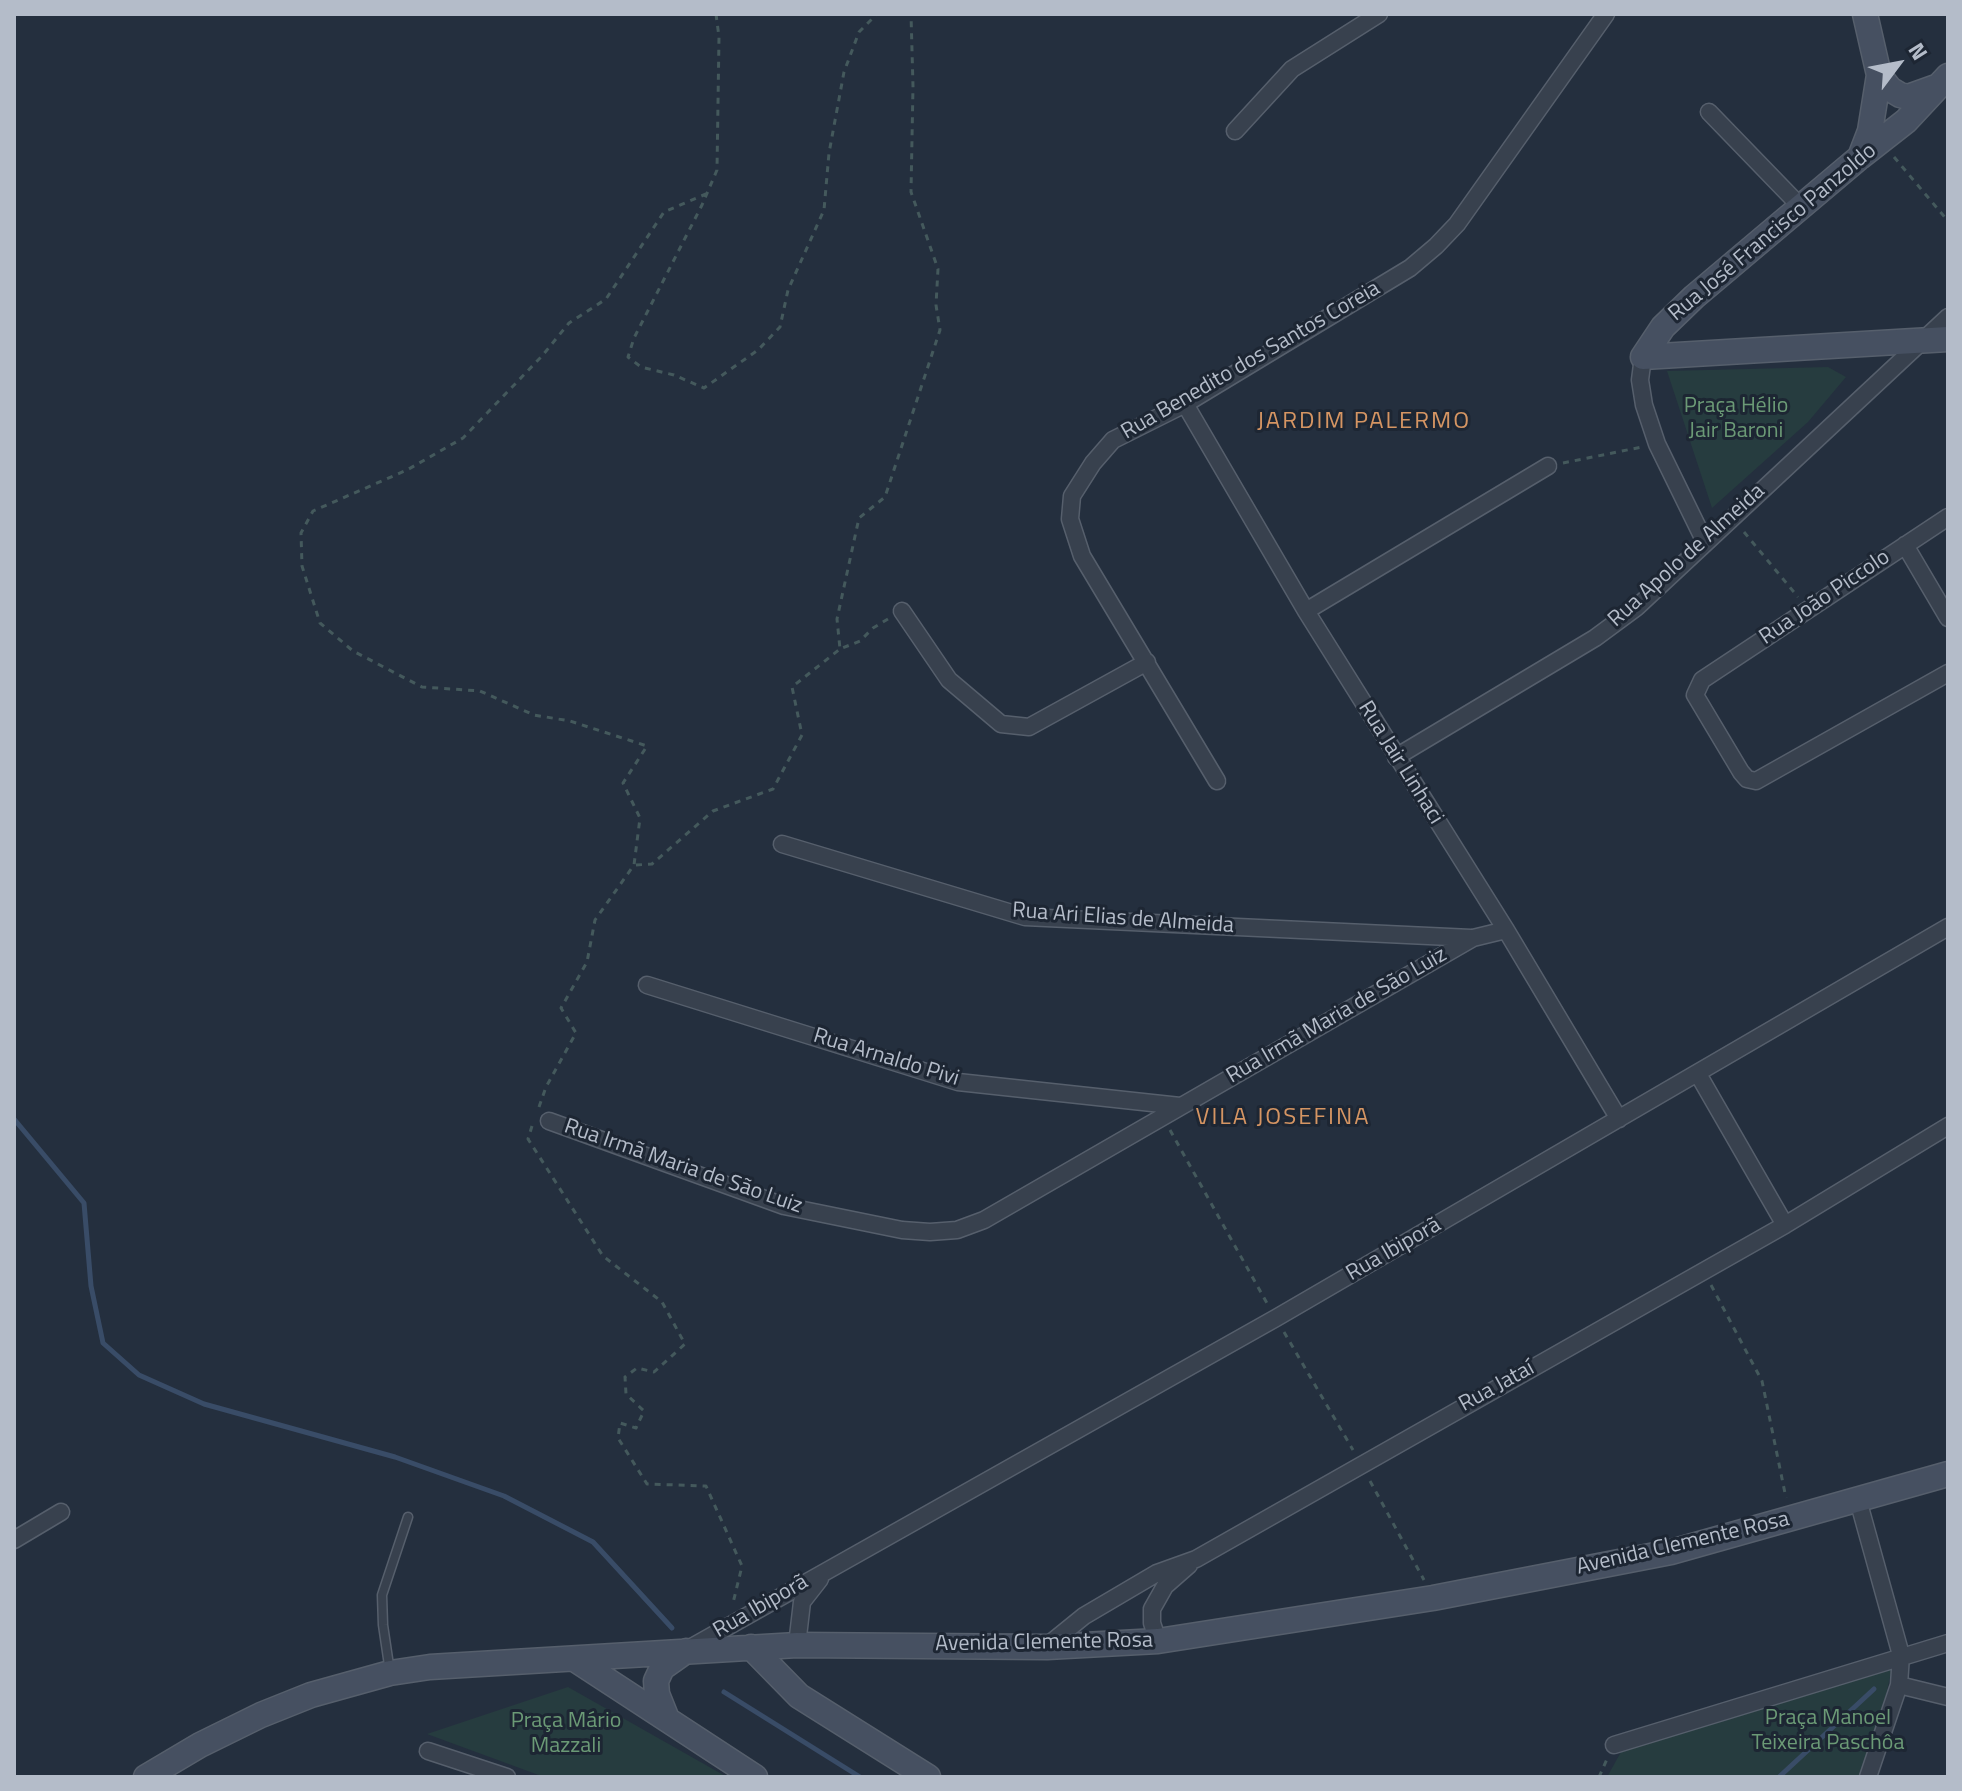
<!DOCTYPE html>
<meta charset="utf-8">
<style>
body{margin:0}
#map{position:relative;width:1962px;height:1791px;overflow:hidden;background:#242f3e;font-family:"Titillium Web",sans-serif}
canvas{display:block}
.frame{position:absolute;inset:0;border:16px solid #b4bcc9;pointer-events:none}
.north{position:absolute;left:1858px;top:24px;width:80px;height:80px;-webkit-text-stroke:6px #1d2633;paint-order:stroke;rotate:58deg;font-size:22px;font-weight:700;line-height:32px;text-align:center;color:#b4bcc9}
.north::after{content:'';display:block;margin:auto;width:28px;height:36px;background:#b4bcc9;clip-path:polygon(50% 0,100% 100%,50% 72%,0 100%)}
</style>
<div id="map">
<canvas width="1962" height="1791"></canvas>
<div class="frame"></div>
<div class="north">N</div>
</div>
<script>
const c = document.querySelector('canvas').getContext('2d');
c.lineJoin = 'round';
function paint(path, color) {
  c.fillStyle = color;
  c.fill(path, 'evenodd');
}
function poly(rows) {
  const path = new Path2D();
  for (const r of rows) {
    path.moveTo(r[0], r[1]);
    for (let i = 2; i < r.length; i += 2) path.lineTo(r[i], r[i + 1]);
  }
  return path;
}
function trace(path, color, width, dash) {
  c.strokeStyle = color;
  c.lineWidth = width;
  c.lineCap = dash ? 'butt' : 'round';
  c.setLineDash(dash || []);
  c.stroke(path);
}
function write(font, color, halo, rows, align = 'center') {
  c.font = font + ' "Titillium Web",sans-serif';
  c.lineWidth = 6;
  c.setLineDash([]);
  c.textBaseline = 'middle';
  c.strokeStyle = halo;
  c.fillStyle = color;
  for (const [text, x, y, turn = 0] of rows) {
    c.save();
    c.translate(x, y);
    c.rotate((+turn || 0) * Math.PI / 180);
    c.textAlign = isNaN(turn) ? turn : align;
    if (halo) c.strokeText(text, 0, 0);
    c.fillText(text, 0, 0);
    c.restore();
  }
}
paint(poly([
 [1828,367,1846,377,1808,422,1712,508,1667,371],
 [1893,1664,1886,1695,1860,1777,1607,1777,1621,1752],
 [568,1687,727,1777,544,1777,427,1734]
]), '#263c3f');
trace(poly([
 [14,1119,84,1203,91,1286,103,1343,139,1375,204,1404,395,1457,504,1496,593,1542,672,1628],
 [724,1692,860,1777],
 [1779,1777,1874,1689]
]), '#394c67', 5);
const lane = poly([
 [390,1672,383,1625,382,1595,408,1517]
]);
const street = poly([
 [1709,112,1801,207],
 [1235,131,1292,69,1379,14],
 [1643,357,1640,380,1644,405,1657,444,1705,542],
 [1185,404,1306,611,1506,930,1619,1119],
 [1948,517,1702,680,1695,695,1741,772,1747,779,1756,781,1948,673],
 [1905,545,1948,618],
 [902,611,949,680,1001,724,1029,727,1147,662],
 [1306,611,1548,466],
 [1396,757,1595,638,1637,607,1948,317],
 [1217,781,1082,556,1070,519,1072,496,1093,463,1113,440,1185,404,1410,268,1436,246,1457,224,1606,14],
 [782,844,1025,917,1471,938],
 [647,985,958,1082,1180,1106],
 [1698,1074,1785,1225],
 [549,1121,784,1206,902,1230,930,1232,957,1230,984,1220,1473,938,1506,930],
 [1858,1500,1901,1655,1899,1685,1868,1777],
 [14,1540,61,1512],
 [1158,1641,1152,1623,1152,1609,1165,1586,1189,1565],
 [797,1645,802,1602,820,1579],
 [1047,1646,1084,1616,1157,1573,1196,1559,1785,1225,1948,1126],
 [690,1648,1276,1318,1948,927],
 [1899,1685,1948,1697],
 [1614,1745,1948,1643],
 [428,1751,507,1777]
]);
const secondary = poly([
 [1879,75,1890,89,1900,95,1908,97,1936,87],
 [1860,157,1870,131,1879,75,1865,14],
 [1643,357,1663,327,1694,297,1860,157,1906,121,1948,76],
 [1643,357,1948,339],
 [751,1647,799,1696,928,1777],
 [576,1660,755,1777],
 [667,1719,657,1694,656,1681,662,1668,686,1651],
 [146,1777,200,1745,261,1715,311,1695,390,1673,430,1667,797,1645,1047,1647,1158,1641,1433,1598,1671,1552,1948,1474]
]);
trace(lane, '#565f6c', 11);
trace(street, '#565f6c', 19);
trace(secondary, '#565f6c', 27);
trace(poly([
 [716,14,719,37,717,170,702,205,634,338,628,357,641,367,674,375,704,388,758,350,780,327,788,290,824,210,829,153,844,72,859,32,877,14],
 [1894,157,1948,221],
 [1563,463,1642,447],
 [1744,532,1798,597],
 [888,619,873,628,860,641,840,649,837,619,859,518,885,497,940,330,936,305,938,269,911,192,913,86,911,14],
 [636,865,652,864,713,811,773,789,802,735,792,687,840,649],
 [539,1107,546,1087,576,1033,561,1008,587,962,595,920,634,865,640,818,623,783,647,746,570,721,534,715,480,691,422,687,353,651,320,623,302,566,301,533,313,511,407,470,463,438,542,356,569,323,606,299,664,212,706,194],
 [532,1126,528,1139,603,1256,662,1302,685,1344,654,1372,637,1368,625,1377,626,1394,644,1411,636,1428,620,1423,618,1438,647,1484,706,1486,742,1566,733,1603],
 [1170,1130,1268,1305],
 [1711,1285,1762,1381,1786,1498],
 [1284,1332,1353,1450],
 [1370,1481,1424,1580],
 [1599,1777,1607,1759]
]), '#44595c', 3, [6, 6]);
trace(lane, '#38414e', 8);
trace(street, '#38414e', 16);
trace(secondary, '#465061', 24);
write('22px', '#b4bcc9', '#1d2633', [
 ["Rua José Francisco Panzoldo",1773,233,-40],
 ["Rua Benedito dos Santos Coreia",1251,361,-30],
 ["Rua Apolo de Almeida",1687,556,-42],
 ["Rua João Piccolo",1825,598,-34],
 ["Rua Jair Linhaci",1400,763,58],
 ["Rua Ari Elias de Almeida",1123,919,4],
 ["Rua Irmã Maria de São Luiz",1337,1016,-30],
 ["Rua Arnaldo Pivi",886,1058,17],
 ["Rua Irmã Maria de São Luiz",683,1167,19],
 ["Rua Ibiporã",1394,1250,-30],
 ["Rua Jataí",1497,1387,-29],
 ["Avenida Clemente Rosa",1683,1544,-13],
 ["Rua Ibiporã",761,1607,-30],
 ["Avenida Clemente Rosa",1044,1643,-1]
]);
write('22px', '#6b9a76', '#1d2633', [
 ["Praça Hélio",1736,407],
 ["Jair Baroni",1736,432],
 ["Praça Manoel",1828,1719],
 ["Teixeira Paschôa",1828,1744],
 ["Praça Mário",566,1722],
 ["Mazzali",566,1747]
]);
c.letterSpacing = '2px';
write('24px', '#d59563', '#1d2633', [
 ["JARDIM PALERMO",1364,422],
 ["VILA JOSEFINA",1283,1118]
]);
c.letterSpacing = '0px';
</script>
